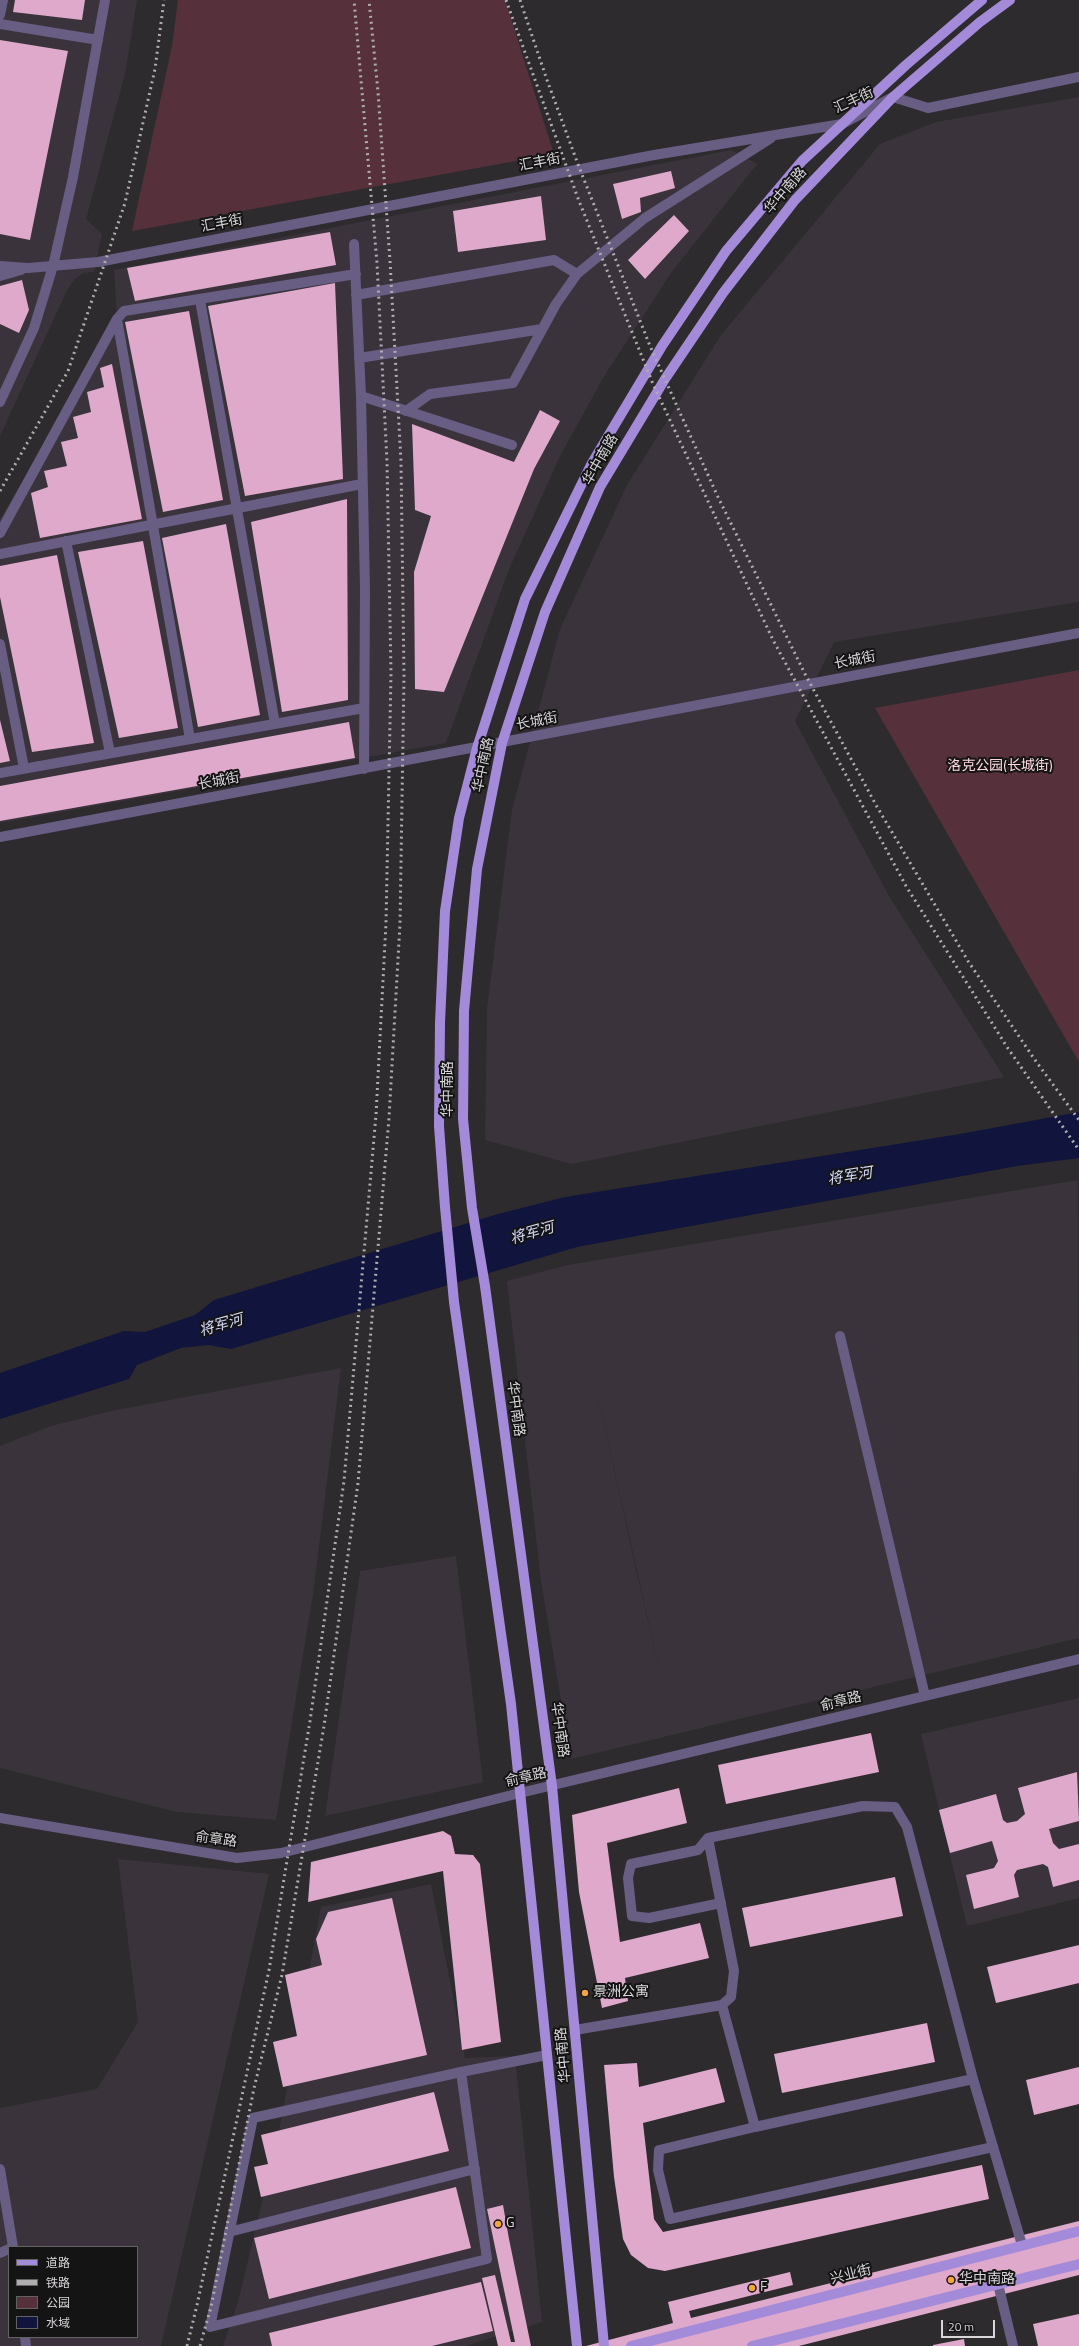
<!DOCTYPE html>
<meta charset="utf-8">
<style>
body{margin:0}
#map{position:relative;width:1079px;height:2346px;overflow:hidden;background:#2d2b2e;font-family:"Titillium Web","Noto Sans SC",sans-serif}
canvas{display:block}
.legend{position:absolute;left:8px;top:2246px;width:130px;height:92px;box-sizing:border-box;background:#151415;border:1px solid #636263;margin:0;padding:5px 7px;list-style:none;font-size:12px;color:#d8d6d8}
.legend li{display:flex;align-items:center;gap:8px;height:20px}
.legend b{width:20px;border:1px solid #636263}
.scale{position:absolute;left:941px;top:2320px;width:54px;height:18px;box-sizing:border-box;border:2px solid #d8d6d8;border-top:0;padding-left:5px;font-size:12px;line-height:14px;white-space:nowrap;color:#d8d6d8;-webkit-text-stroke:3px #151415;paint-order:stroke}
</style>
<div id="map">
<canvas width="1079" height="2346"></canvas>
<ul class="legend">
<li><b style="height:5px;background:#a48bda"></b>道路</li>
<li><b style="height:5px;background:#afadb0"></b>铁路</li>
<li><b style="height:11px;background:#56313b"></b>公园</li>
<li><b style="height:11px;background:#11143c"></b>水域</li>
</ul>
<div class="scale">20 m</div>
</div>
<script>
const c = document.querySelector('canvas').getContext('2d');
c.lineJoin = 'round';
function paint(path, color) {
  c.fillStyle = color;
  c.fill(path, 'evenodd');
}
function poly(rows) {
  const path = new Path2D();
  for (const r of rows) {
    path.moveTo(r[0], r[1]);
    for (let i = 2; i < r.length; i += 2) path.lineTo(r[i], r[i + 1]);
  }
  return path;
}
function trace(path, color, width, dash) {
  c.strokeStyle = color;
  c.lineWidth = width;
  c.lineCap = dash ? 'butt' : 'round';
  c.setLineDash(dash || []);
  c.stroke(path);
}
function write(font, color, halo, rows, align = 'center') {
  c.font = font + ' "Titillium Web","Noto Sans SC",sans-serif';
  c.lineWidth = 4;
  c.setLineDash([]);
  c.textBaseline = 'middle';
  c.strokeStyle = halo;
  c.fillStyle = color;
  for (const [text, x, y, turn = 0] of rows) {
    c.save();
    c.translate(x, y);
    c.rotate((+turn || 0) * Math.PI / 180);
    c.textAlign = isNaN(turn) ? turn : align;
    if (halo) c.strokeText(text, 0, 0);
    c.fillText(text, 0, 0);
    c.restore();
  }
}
paint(poly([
 [0,0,137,0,125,74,86,219,102,234,94,272,83,273,74,280,67,290,0,436],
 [1079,97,1079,602,834,642,795,721,889,896,1004,1077,572,1164,485,1140,487,1008,512,810,560,629,627,485,721,335,880,144,936,122],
 [731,150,757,164,671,273,603,378,559,458,508,572,446,743,0,823,0,519,117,319,114,270],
 [1078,1180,1079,1638,571,1759,541,1581,507,1281,568,1265],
 [593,1374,660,1673,635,1565],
 [341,1368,313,1594,276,1820,177,1812,0,1768,0,1446,51,1426,111,1411],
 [456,1556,483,1782,325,1816,360,1571],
 [1079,1698,1079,1898,967,1926,921,1734],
 [118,1859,269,1874,161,2346,0,2346,0,2108,97,2089,138,2022],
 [9,2247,137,2247,137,2337,9,2337],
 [431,1884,465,2058,515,2056,542,2322,466,2346,223,2346,238,2302,279,2131,321,1907]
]), '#3a333b');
paint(poly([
 [178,0,505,0,554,154,132,231,172,46],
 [1079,670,1079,1062,875,708]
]), '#56313b');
paint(poly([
 [1079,1112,1079,1158,1017,1166,577,1247,231,1349,208,1345,181,1348,137,1365,129,1379,0,1419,0,1373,124,1331,145,1332,195,1315,214,1300,498,1214,565,1197,960,1134]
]), '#11143c');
paint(poly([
 [15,0,85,0,82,20,13,12],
 [0,40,68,51,30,240,0,234],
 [671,171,675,188,640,198,641,212,622,219,613,184],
 [541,196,546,240,458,252,453,211],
 [674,215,689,231,645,279,628,260],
 [330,232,336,265,135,301,127,268],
 [22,280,29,310,19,333,0,324,0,286],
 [335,283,343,479,245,496,208,306],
 [189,311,223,500,163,512,125,322],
 [112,364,142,519,40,538,31,493,48,487,44,471,67,466,61,442,78,438,73,417,91,412,87,392,104,387,100,368],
 [540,410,560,421,534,469,444,692,415,689,414,572,431,516,415,510,412,424,514,462],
 [347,499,348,700,282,712,251,522],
 [226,524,260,715,198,727,162,538],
 [143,541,178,728,119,738,78,552],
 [57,555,94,743,32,752,0,597,0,566],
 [0,720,10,761,0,763],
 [349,722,355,758,0,821,0,786],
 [871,1733,879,1772,726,1804,718,1765],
 [1077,1772,1079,1821,1049,1829,1053,1843,1059,1849,1079,1844,1079,1880,1053,1887,1048,1867,1043,1864,1017,1870,1014,1875,1019,1897,974,1909,966,1875,994,1868,998,1861,992,1841,950,1853,939,1810,996,1794,1003,1820,1007,1823,1017,1821,1025,1814,1018,1788],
 [679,1788,687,1823,607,1843,620,1942,700,1923,709,1958,625,1978,628,2001,602,2008,579,1892,572,1815],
 [443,1831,451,1836,455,1854,473,1855,480,1864,501,2042,462,2050,443,1871,308,1902,311,1862],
 [895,1877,903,1916,750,1947,742,1908],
 [392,1898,427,2055,283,2087,273,2042,297,2036,285,1975,322,1965,316,1939,328,1912],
 [1079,1945,1079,1983,996,2003,987,1967],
 [927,2023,935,2062,782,2093,774,2054],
 [637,2063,639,2087,716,2068,725,2102,643,2123,654,2219,663,2232,982,2165,989,2199,665,2271,648,2268,631,2255,623,2239,614,2177,604,2065],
 [1079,2067,1079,2104,1034,2115,1026,2080],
 [434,2092,449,2151,261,2197,254,2167,268,2164,261,2135],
 [456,2187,471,2248,269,2299,254,2238],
 [503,2205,509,2239,531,2346,498,2346,482,2278,495,2275,511,2342,515,2342,487,2209],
 [1079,2221,1079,2275,799,2346,586,2346,673,2323,668,2302,790,2272,793,2285,689,2311,691,2318],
 [481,2282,493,2331,432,2346,272,2346,269,2333],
 [1079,2314,1079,2346,1038,2346,1033,2324],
 [964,2339,965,2346,933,2346,933,2345]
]), '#dea9ca');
trace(poly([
 [0,15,3,0],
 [0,24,98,40],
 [354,244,361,396,365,589,364,769],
 [0,266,28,268,98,262,654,155,842,124,893,97,928,108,1079,77],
 [0,276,21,270],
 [356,295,554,260,577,274],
 [200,300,275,724],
 [359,358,542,329],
 [361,396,512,445],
 [0,402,34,328,53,266,73,177,105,0],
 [406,411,430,394,513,383,556,304,577,274,645,218,771,138],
 [0,533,117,319],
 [66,541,110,753],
 [0,554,362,484],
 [0,644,24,768],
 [190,739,117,319,124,311,356,274],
 [0,773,364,708],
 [0,837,1079,633],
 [840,1336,925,1696],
 [0,1818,237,1858,281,1853,520,1793,1079,1659],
 [708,1838,698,1850,631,1864,628,1878,632,1916,649,1918,721,1903],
 [575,2030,722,2005],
 [461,2072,487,2259,210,2327,253,2118,461,2072,547,2055],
 [973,2079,755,2127,722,2005,731,1997,734,1971,708,1838,863,1806,895,1807,907,1827,973,2079,1022,2245],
 [755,2127,659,2150,658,2170,670,2219,993,2147],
 [0,2169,13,2247],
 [229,2232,475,2169],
 [0,2253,9,2249],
 [998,2284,1013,2346],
 [25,2337,26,2346]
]), '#685d83', 10);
trace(poly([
 [577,2346,511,1704,454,1302,445,1207,439,1126,440,1023,445,911,459,818,477,748,525,599,592,463,662,346,726,251,802,161,906,65,982,0],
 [604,2346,552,1786,485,1286,472,1208,463,1119,464,1011,477,869,502,743,545,612,600,487,665,379,723,293,795,200,893,97,980,22,1010,0],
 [631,2346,1079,2231],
 [752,2346,1079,2264]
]), '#a48bda', 10);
trace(poly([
 [506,0,579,201,653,384,773,640,906,886,1007,1047,1079,1150],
 [520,0,547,80,579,167,650,346,717,495,805,674,876,805,968,961,1035,1060,1079,1120],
 [0,491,68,371,125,203,155,69,164,0],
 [187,2346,197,2305,269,1970,310,1721,344,1481,376,1115,386,923,391,673,387,462,377,263,354,0],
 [200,2346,211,2307,254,2088,282,1975,324,1726,358,1483,389,1118,400,924,404,676,401,462,390,261,378,92,369,0]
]), '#afadb0', 3, [2, 4]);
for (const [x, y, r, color] of [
 [585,1993,4,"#f2a541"],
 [498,2224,4,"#f2a541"],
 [951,2280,4,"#f2a541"],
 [752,2288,4,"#f2a541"]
]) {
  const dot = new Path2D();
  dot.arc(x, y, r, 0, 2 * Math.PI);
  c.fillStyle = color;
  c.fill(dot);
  trace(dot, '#151415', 1.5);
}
write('14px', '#d8d6d8', '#151415', [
 ["汇丰街",854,101,-25],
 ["汇丰街",540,163,-11],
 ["华中南路",786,191,-49],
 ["汇丰街",222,224,-11],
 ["华中南路",601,460,-60],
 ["长城街",855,661,-11],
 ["长城街",537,722,-11],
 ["华中南路",484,765,-78],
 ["长城街",219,782,-11],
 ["华中南路",449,1089,-90],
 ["华中南路",515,1409,82],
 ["俞章路",841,1702,-14],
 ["华中南路",559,1730,82],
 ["俞章路",526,1778,-13],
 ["俞章路",216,1840,8],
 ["华中南路",564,2055,-95],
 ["兴业街",851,2275,-14]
]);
write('14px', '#fdd7df', '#151415', [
 ["洛克公园(长城街)",1000,767]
]);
write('14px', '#d8d6d8', '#151415', [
 ["景洲公寓",593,1993],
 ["G",506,2224],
 ["华中南路",959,2280],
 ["F",760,2288]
], 'left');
write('italic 15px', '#d5dbfa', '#151415', [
 ["将军河",850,1177,-9],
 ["将军河",532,1234,-16],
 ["将军河",221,1326,-16]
]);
</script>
